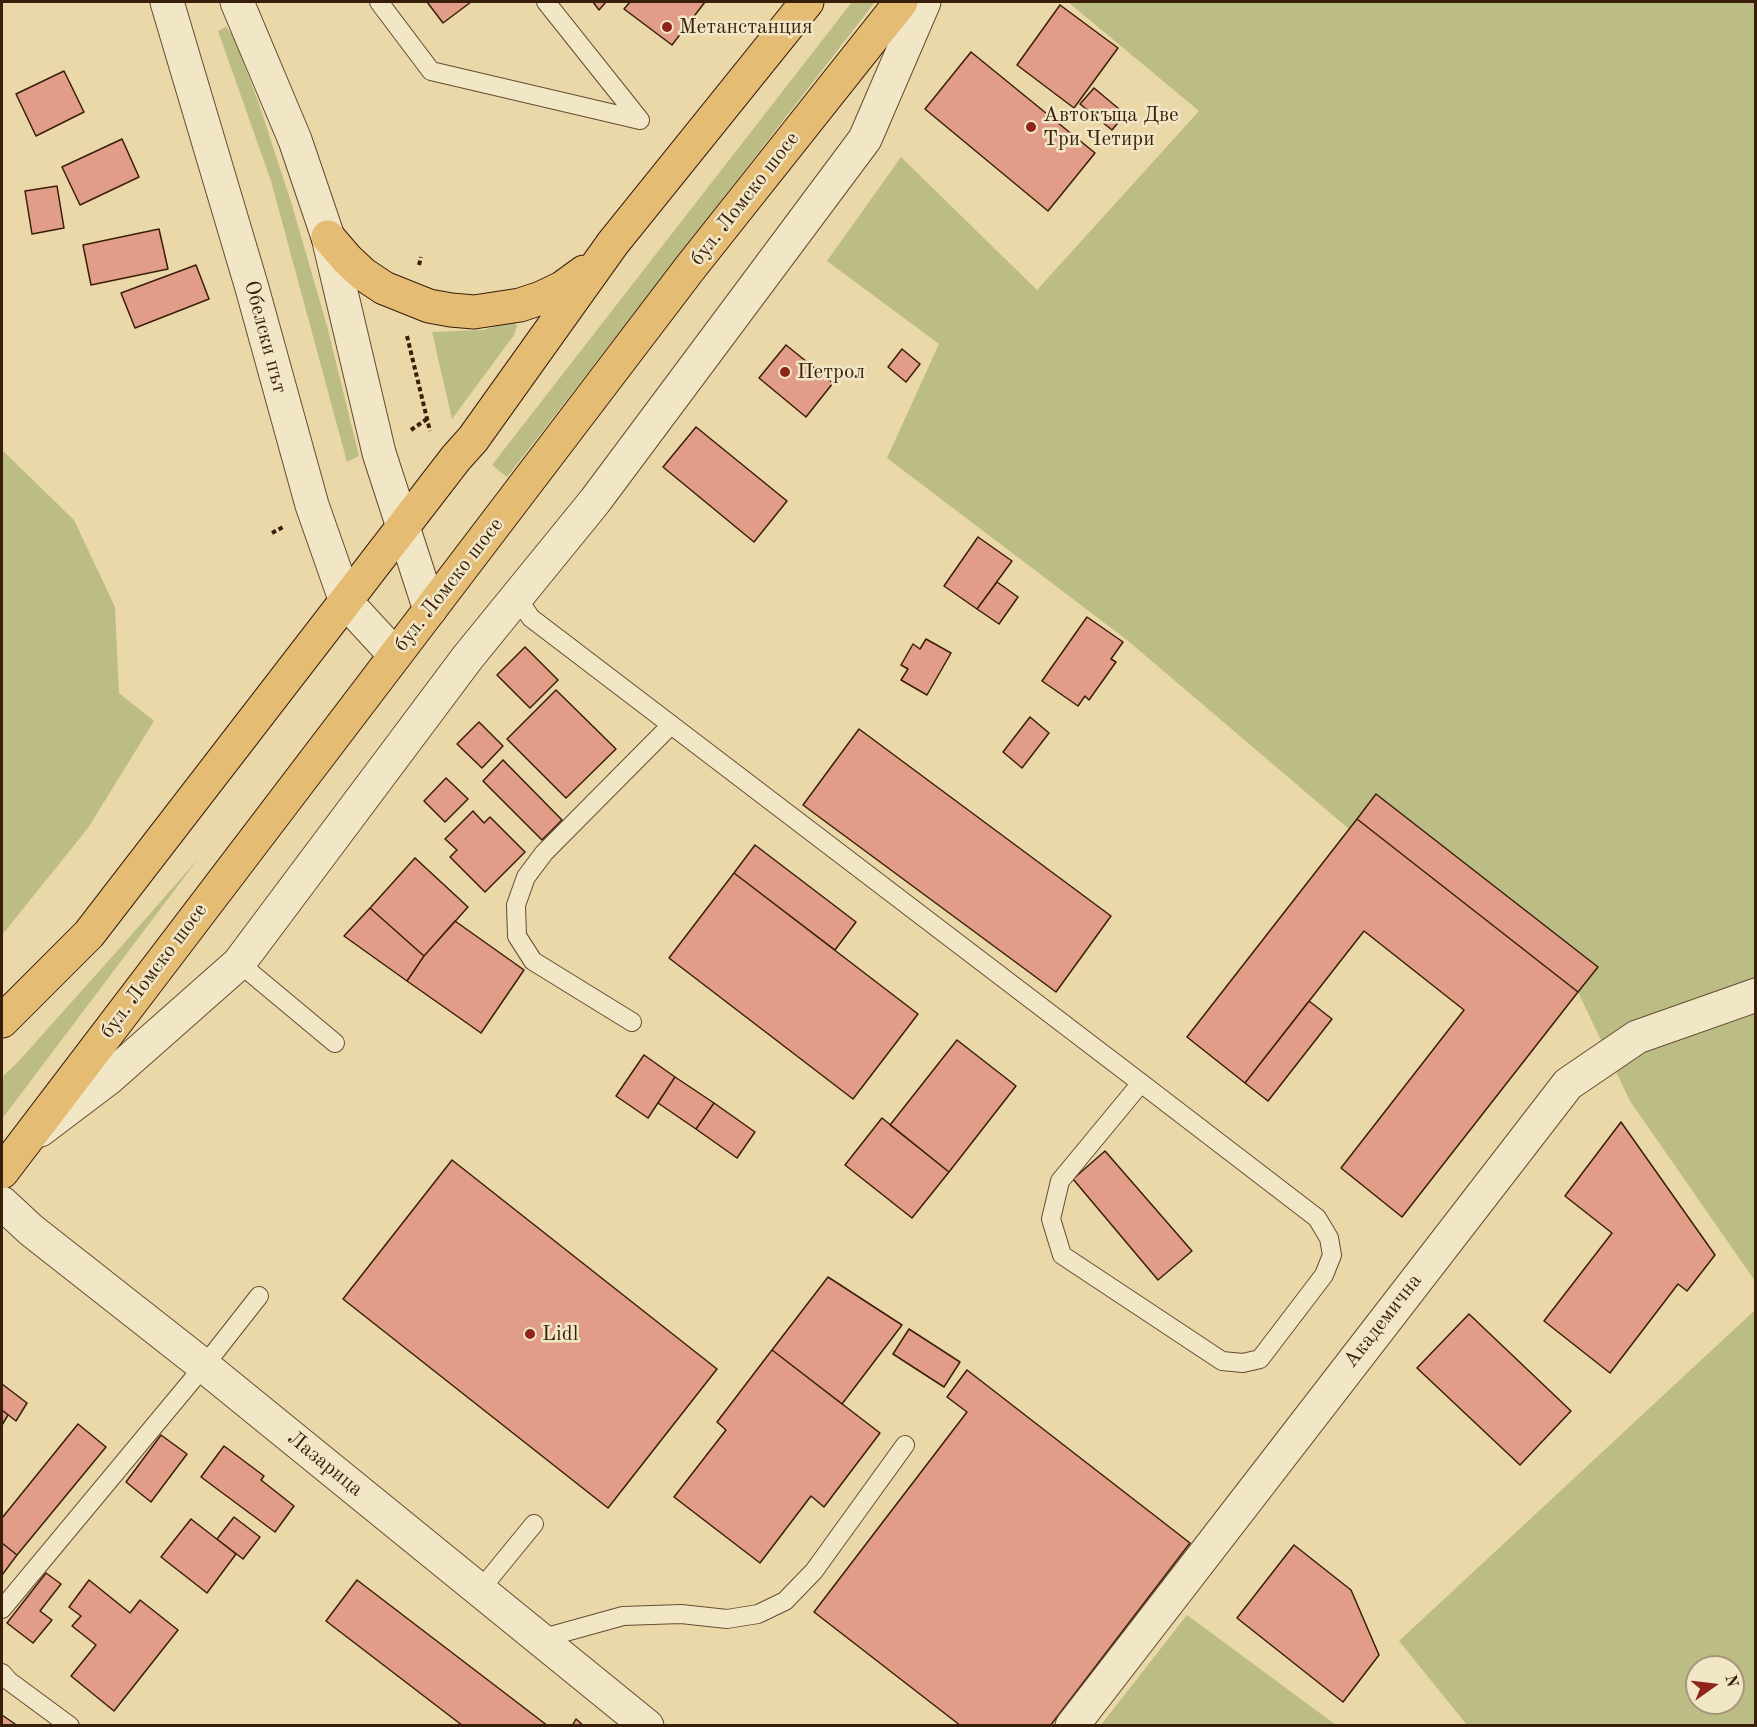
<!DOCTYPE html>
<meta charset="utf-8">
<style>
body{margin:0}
#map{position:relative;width:1757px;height:1727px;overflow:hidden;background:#ead8a8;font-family:"Old Standard TT",serif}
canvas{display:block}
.frame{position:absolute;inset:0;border:3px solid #391e0a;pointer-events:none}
.north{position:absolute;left:1685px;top:1655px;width:60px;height:60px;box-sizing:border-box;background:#f1e6c6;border:2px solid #a7967b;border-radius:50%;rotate:76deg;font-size:16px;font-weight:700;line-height:24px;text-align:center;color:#391e0a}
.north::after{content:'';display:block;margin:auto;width:21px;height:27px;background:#8f2418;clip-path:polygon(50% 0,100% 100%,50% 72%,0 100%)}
</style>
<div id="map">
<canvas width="1757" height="1727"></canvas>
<div class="frame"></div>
<div class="north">N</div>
</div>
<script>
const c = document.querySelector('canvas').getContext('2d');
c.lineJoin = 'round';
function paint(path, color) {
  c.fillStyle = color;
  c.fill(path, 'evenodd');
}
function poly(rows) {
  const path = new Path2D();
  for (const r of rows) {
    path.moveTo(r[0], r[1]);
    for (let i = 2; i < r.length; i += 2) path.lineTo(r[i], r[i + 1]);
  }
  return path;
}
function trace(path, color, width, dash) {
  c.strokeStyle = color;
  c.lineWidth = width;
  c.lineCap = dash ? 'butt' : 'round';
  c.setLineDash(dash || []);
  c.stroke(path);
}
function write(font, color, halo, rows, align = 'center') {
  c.font = font + ' "Old Standard TT",serif';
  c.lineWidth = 5;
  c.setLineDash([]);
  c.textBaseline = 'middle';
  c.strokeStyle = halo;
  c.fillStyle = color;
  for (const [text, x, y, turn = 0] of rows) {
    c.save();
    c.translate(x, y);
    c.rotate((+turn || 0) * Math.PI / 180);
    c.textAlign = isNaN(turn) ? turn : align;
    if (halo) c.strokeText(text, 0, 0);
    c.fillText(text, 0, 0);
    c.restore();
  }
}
paint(poly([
 [852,2,875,2,507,477,492,465],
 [1068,2,1755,2,1755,1281,1630,1101,1578,992,1357,819,1349,829,1127,640,887,458,939,344,827,261,901,157,1037,290,1199,111],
 [226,27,234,37,259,104,292,205,327,326,359,456,347,462,271,181,218,31],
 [514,321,517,326,514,335,452,419,432,332,483,330],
 [2,450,74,520,115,607,119,693,154,721,88,828,2,935],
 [198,859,2,1119,2,1077,17,1063,119,949],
 [1755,1310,1755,1725,1467,1725,1399,1641],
 [1697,1667,1733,1667,1733,1703,1697,1703],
 [1187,1615,1336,1725,1101,1725]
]), '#bcbd84');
const building = poly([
 [427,2,471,2,443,23,427,2],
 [593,2,606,2,599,10,593,2],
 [630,2,705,2,672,45,624,9,630,2],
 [1060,5,1118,48,1074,108,1017,65,1060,5],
 [971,52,1095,153,1048,211,925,109,971,52],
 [64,71,84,112,36,136,16,94,64,71],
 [1094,88,1125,114,1112,130,1080,104,1094,88],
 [122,139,139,177,80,205,62,167,122,139],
 [57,186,64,228,32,234,25,191,57,186],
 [159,229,168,269,91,285,83,245,159,229],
 [196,265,209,299,135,328,121,293,196,265],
 [786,345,833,383,806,417,759,378,786,345],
 [902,349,920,364,906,382,888,367,902,349],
 [696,427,787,501,754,542,663,467,696,427],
 [978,537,1012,561,977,609,944,586,978,537],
 [997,582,1018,597,999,624,977,609,997,582],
 [1087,617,1123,642,1111,659,1116,662,1089,700,1085,696,1078,706,1042,681,1087,617],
 [926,639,951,653,927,695,901,680,908,669,901,665,913,644,920,649,926,639],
 [525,647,558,680,530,708,497,675,525,647],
 [556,690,616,749,566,798,507,739,556,690],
 [1030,717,1049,733,1022,768,1003,752,1030,717],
 [479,722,503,746,482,768,457,744,479,722],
 [859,729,1111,916,1056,992,803,805,859,729],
 [503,760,562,820,542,840,483,781,503,760],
 [446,778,468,799,445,822,424,801,446,778],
 [1376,794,1598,967,1578,992,1357,819,1376,794],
 [473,811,484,823,490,817,525,852,485,892,450,857,457,850,445,839,473,811],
 [1357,819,1578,992,1402,1217,1341,1168,1464,1010,1364,931,1245,1083,1187,1037,1357,819],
 [755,845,856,922,835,950,734,873,755,845],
 [415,858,468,907,424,956,370,908,415,858],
 [734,873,918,1014,853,1099,669,958,734,873],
 [370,908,424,956,407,981,344,936,370,908],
 [455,921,524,970,481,1033,407,981,424,956,455,921],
 [1309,1001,1332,1019,1268,1101,1245,1083,1309,1001],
 [957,1040,1016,1086,949,1172,890,1125,957,1040],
 [644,1055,675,1077,648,1118,616,1096,644,1055],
 [675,1077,714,1103,696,1129,658,1103,675,1077],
 [714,1103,755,1132,737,1158,696,1129,714,1103],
 [882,1118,949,1172,912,1218,845,1165,882,1118],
 [1621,1122,1715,1255,1687,1291,1678,1284,1610,1373,1544,1321,1612,1233,1565,1196,1621,1122],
 [1105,1151,1192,1251,1158,1280,1073,1179,1105,1151],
 [452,1160,717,1369,608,1508,343,1299,452,1160],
 [828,1277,902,1325,842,1404,772,1350,828,1277],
 [1469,1314,1571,1411,1520,1465,1417,1368,1469,1314],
 [909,1329,960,1362,944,1387,893,1354,909,1329],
 [772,1350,880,1433,824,1507,811,1496,760,1563,674,1497,726,1430,717,1422,772,1350],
 [967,1370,1190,1543,1050,1726,961,1726,814,1612,967,1412,947,1397,967,1370],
 [2,1384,27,1403,16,1421,2,1410,2,1384],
 [2,1410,8,1415,2,1425,2,1410],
 [78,1424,106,1447,17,1555,2,1543,2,1518,78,1424],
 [161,1435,187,1454,151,1502,126,1482,161,1435],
 [224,1446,264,1476,261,1480,294,1506,275,1532,201,1477,224,1446],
 [234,1517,260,1537,243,1559,217,1539,234,1517],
 [191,1519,236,1554,207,1593,161,1557,191,1519],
 [2,1543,17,1555,2,1575,2,1543],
 [1294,1545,1351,1590,1379,1655,1343,1702,1237,1618,1294,1545],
 [46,1573,61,1584,40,1611,52,1620,33,1643,7,1623,46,1573],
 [89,1580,130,1613,140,1600,178,1630,114,1711,71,1676,96,1645,72,1626,81,1616,69,1607,89,1580],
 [357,1580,548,1726,463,1726,326,1621,357,1580],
 [2,1715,18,1726,2,1726,2,1715],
 [576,1719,584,1726,572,1726,576,1719]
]);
paint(building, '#e29d88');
trace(building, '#391e0a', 1.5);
const service = poly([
 [379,2,431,71,640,120],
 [546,2,640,120],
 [517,598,531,618,1141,1083,1317,1218,1329,1238,1332,1255,1324,1275,1260,1359,1243,1363,1222,1361,1062,1255,1051,1219,1060,1181,1141,1083],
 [239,963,335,1043],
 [632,1022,533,961,517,936,516,905,526,877,544,853,671,725],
 [480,1590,534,1524],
 [2,1609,204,1366,259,1296],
 [540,1639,623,1616,681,1614,727,1619,758,1614,785,1601,814,1571,905,1445],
 [2,1673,9,1681,70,1726]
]);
const minor = poly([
 [40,1130,110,1077,239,963,468,657,595,501,865,139,924,2],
 [2,1203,31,1230,204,1366,647,1726],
 [1072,1726,1568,1084,1637,1037,1756,995]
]);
const tertiary = poly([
 [167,2,252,288,312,505,346,602,395,655],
 [237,2,295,140,328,237,379,453,430,610]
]);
const primary = poly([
 [328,237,347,259,363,274,384,288,429,306,451,310,474,312,520,305,541,298,562,288,584,272],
 [2,1021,89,934,456,458,473,439,613,243,807,2],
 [2,1172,690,268,901,2]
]);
trace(service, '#654c32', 20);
trace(minor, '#654c32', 35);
trace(tertiary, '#654c32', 35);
trace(primary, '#391e0a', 35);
trace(poly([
 [419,265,421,257],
 [407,336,430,431],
 [411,430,427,419],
 [272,533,283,527]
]), '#391e0a', 4, [4.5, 3]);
trace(service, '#f1e6c6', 18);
trace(minor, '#f1e6c6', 33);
trace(tertiary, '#f1e6c6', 33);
trace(primary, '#e5bc74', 33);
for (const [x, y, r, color] of [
 [667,27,6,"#8f2418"],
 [1031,127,6,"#8f2418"],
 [785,372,6,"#8f2418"],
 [530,1334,6,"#8f2418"]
]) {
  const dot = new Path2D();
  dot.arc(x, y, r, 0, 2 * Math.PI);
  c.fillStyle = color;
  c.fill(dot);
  trace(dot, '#f1e6c6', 2);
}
write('21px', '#391e0a', '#f1e6c6', [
 ["Метанстанция",679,27],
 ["Автокъща Две",1043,115],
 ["Три Четири",1043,139],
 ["Петрол",797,372],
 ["Lidl",542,1334]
], 'left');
write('21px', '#391e0a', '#f1e6c6', [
 ["бул. Ломско шосе",745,199,-52],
 ["Обелски път",265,337,75],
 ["бул. Ломско шосе",449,585,-52],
 ["бул. Ломско шосе",154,971,-53],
 ["Академична",1383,1321,-52],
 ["Лазарица",325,1464,39]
]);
</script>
